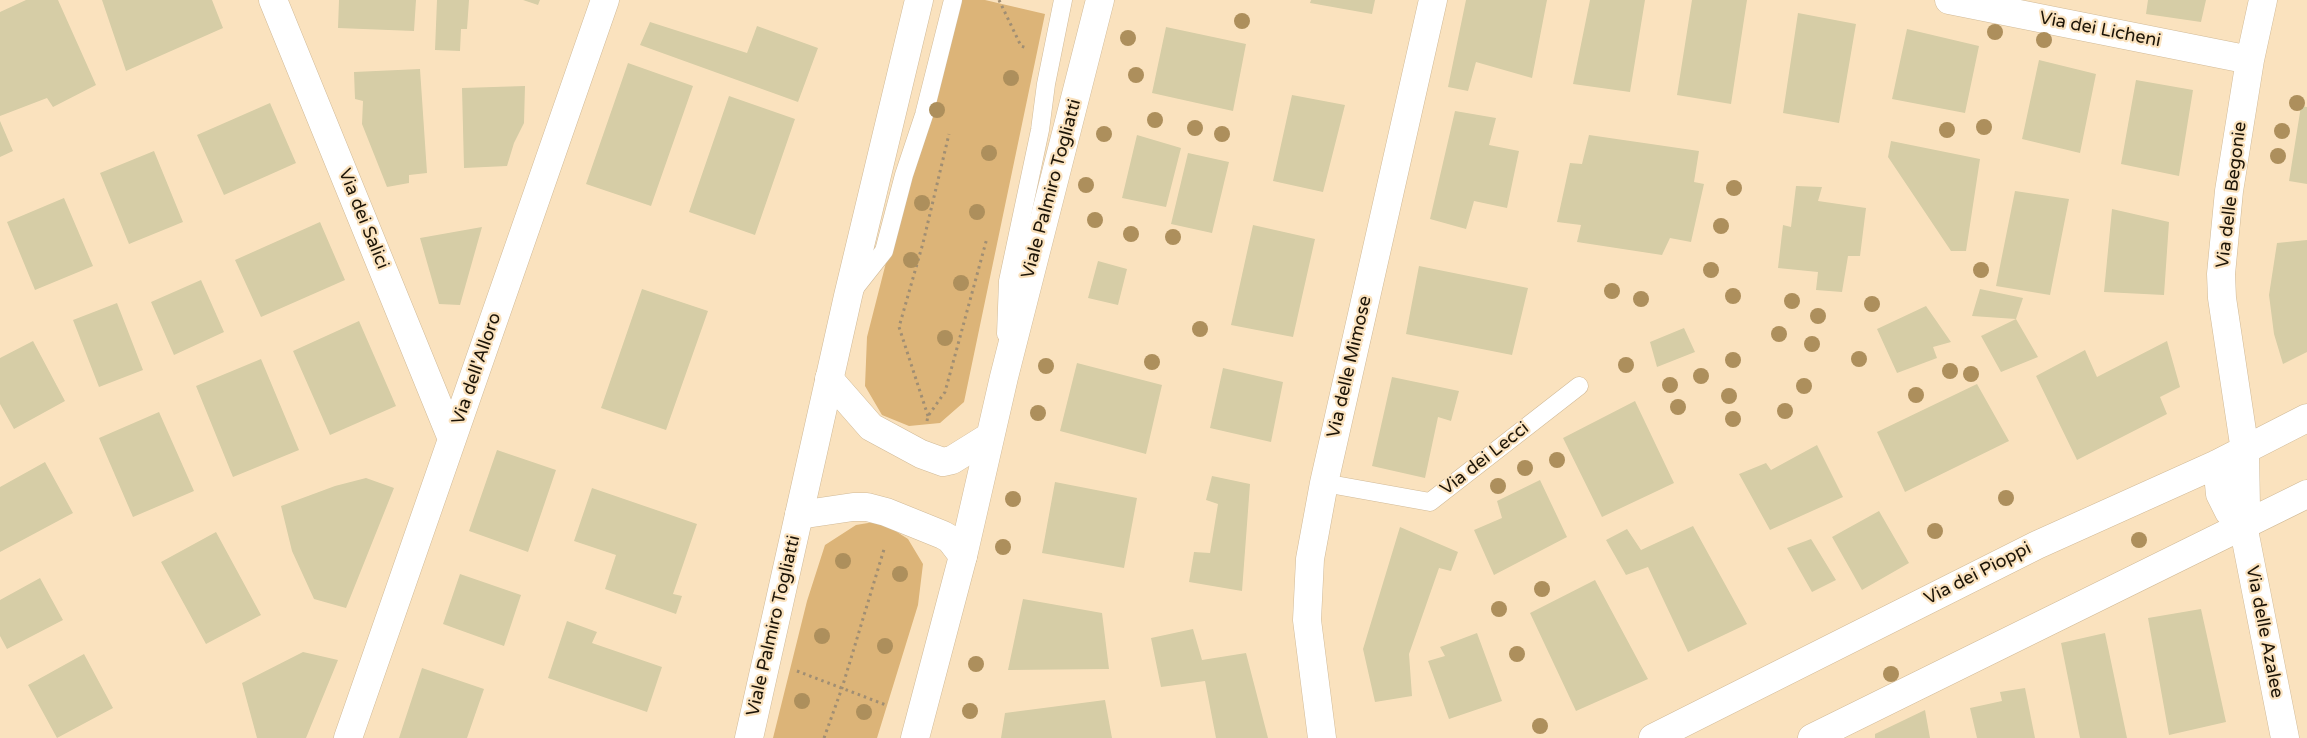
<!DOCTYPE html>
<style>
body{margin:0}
canvas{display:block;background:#fae2be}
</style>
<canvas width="2307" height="738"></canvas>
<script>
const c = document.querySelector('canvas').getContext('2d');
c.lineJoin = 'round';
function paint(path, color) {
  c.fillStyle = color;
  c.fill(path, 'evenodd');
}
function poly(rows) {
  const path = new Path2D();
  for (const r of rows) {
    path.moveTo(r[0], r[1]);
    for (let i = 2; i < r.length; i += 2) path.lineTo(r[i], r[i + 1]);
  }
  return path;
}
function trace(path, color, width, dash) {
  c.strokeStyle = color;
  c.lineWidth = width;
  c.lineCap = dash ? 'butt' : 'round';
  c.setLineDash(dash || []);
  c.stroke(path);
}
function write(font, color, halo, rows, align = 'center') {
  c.font = font + ' "Varela Round",sans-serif';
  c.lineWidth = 4.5;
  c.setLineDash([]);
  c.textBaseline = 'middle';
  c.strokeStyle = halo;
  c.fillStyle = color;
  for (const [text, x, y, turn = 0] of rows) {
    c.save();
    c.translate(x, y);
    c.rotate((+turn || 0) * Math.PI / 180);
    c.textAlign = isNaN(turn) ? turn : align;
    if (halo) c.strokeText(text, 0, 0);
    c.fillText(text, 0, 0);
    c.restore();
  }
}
paint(poly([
 [953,0,985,0,1045,14,964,402,940,423,909,426,882,415,865,386,867,337],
 [880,521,908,539,923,564,918,605,877,738,773,738,807,601,825,545,856,525]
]), '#dcb478');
paint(poly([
 [26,0,58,0,96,85,53,107,47,98,0,116,0,12],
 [102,0,212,0,223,28,126,71],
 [339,0,416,0,414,31,338,28],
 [437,0,469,0,467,29,461,29,460,51,435,50],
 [523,0,540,0,538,5],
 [1311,0,1375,0,1372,14,1310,3],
 [1466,0,1547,0,1532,78,1476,62,1468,91,1448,87],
 [1590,0,1645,0,1630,92,1573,84],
 [1692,0,1747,0,1731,104,1677,95],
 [2148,0,2206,0,2201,22,2146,14],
 [1798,13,1856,24,1839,123,1783,113],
 [650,22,747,53,757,26,818,48,798,102,640,45],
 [1166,27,1246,44,1233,111,1152,93],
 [1907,29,1979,46,1965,113,1892,99],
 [2039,60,2096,74,2080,153,2022,139],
 [628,63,693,86,651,206,586,184],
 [420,69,427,173,409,175,409,183,387,187,362,124,363,101,355,99,354,72],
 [2136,80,2193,90,2179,176,2121,164],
 [525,86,524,123,514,143,507,166,464,168,462,88],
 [1292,95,1345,105,1323,192,1273,181],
 [729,96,795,119,755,235,689,212],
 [270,103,296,163,224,195,197,135],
 [2301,106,2307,107,2307,184,2289,181],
 [1455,111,1496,118,1489,145,1519,151,1507,208,1474,201,1466,229,1430,219],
 [0,121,13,151,0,157],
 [1137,135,1181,148,1166,207,1122,198],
 [1589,135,1699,151,1694,182,1704,184,1691,242,1670,238,1662,255,1577,242,1581,225,1557,222,1570,163,1582,164],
 [1891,141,1980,159,1966,251,1951,251,1888,157],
 [154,151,183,222,129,244,100,173],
 [1188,153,1229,162,1212,233,1171,224],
 [1796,186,1822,187,1818,201,1866,208,1860,256,1848,256,1842,292,1816,290,1818,272,1778,268,1783,225,1791,227],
 [2015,191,2069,199,2050,295,1996,286],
 [64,198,93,266,35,290,7,222],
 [2112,209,2169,222,2164,295,2104,292],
 [320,222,345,280,261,317,235,260],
 [1253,225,1315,239,1293,337,1231,325],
 [482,227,460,305,439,304,420,238],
 [2307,240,2307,352,2283,364,2274,334,2269,295,2277,243],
 [1098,261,1127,269,1118,305,1088,298],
 [1419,266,1528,288,1512,355,1406,334],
 [201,280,224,332,174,355,151,302],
 [642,289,708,311,666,430,601,408],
 [1980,289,2023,298,2016,319,1972,316],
 [117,303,143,370,99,387,73,320],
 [1926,306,1951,342,1933,347,1937,358,1897,373,1877,329],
 [2016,319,2038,357,2001,372,1981,336],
 [359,321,396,406,330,435,293,351],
 [1684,328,1695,352,1657,367,1650,342],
 [33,341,65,401,14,429,0,404,0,358],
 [2167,341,2180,387,2160,397,2167,414,2077,460,2036,376,2085,350,2097,377],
 [261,359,299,450,233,477,196,386],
 [1077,363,1162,385,1146,454,1060,431],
 [1223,368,1283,382,1271,442,1210,428],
 [1392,377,1459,391,1451,421,1438,417,1425,478,1372,466],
 [1977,384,2009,441,1905,492,1877,432],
 [1635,401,1674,483,1602,517,1563,438],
 [159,412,194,491,133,517,99,438],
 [1817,445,1843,497,1770,530,1739,474,1766,463,1771,470],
 [497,450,556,470,528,552,469,531],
 [45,462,73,513,0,552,0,487],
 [1212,476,1250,484,1242,591,1189,582,1194,552,1210,553,1218,504,1206,500],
 [366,478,394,488,346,608,314,599,292,551,281,506,335,486],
 [1540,480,1567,537,1494,575,1474,530,1502,518,1497,501],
 [1055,482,1137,498,1124,568,1042,553],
 [592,488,697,524,673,594,682,596,676,614,605,589,616,555,574,541],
 [1879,511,1909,563,1862,590,1832,537],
 [1693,526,1747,624,1688,652,1648,567,1626,575,1606,540,1627,529,1641,550],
 [1400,527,1458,552,1451,571,1439,568,1409,654,1412,696,1375,702,1363,649],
 [216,532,261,615,206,644,161,562],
 [1811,539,1836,580,1812,592,1787,548],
 [460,574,521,595,504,646,443,624],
 [40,578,63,620,7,649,0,636,0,600],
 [1595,580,1648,679,1576,711,1530,613],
 [1023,599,1102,613,1109,669,1008,670],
 [2201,609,2226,722,2169,735,2148,618],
 [567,621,597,632,592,643,662,667,647,712,548,678],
 [1193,629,1202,660,1246,653,1268,738,1216,738,1205,681,1161,687,1151,638],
 [1477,633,1502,701,1449,719,1428,661,1445,656,1440,647],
 [2105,633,2127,738,2080,738,2061,643],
 [303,652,338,660,306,738,257,738,242,683],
 [84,654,113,708,57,738,28,685],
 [422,668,484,689,467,738,399,738],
 [2025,688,2035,738,1977,738,1970,708,2002,701,2000,692],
 [1105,700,1112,738,1001,738,1005,713],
 [1925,710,1930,738,1875,738,1875,734]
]), '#d6cda6');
const service = poly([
 [854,289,884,251,904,175,924,115,953,0],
 [1006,334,1008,281,1040,130,1046,84,1063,0],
 [1324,483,1430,502,1579,386]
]);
const minor = poly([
 [273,0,452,439],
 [1949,0,2250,60],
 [2263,0,2250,60,2229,191,2221,274,2222,298,2245,451,2246,507,2243,525,2285,738],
 [829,379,871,427,921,454,943,462,952,460,989,437],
 [2217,464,2220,494,2229,512,2243,525],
 [799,515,853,507,867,507,886,512,943,535,950,539,963,556],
 [348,738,605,0],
 [1322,738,1307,620,1310,559,1324,483,1433,0],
 [1653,738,2037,545,2217,464,2307,418],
 [1812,738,2307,494]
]);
const primary = poly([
 [749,738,848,296,919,0],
 [915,738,963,556,1004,377,1100,0]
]);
trace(service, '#d1ba97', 19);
trace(minor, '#d1ba97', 29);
trace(primary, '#d1ba97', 29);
trace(poly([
 [999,0,1021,46,1027,48],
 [928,416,899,327,923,243,949,134],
 [927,421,928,416,945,392,987,238],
 [797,671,886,705],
 [824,738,842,688,885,546]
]), '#a08e73', 3, [2.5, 4]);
trace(service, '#fff', 18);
trace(minor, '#fff', 28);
trace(primary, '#fff', 28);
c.fillStyle = '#ad8f5c';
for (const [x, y] of [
 [1242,21],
 [1995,32],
 [1128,38],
 [2044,40],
 [1136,75],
 [1011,78],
 [2297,103],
 [937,110],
 [1155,120],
 [1984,127],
 [1195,128],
 [1947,130],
 [2282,131],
 [1104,134],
 [1222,134],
 [989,153],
 [2278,156],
 [1086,185],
 [1734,188],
 [922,203],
 [977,212],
 [1095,220],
 [1721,226],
 [1131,234],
 [1173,237],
 [911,260],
 [1711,270],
 [1981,270],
 [961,283],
 [1612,291],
 [1733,296],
 [1641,299],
 [1792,301],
 [1872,304],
 [1818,316],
 [1200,329],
 [1779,334],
 [945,338],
 [1812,344],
 [1859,359],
 [1733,360],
 [1152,362],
 [1626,365],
 [1046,366],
 [1950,371],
 [1971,374],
 [1701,376],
 [1670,385],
 [1804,386],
 [1916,395],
 [1729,396],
 [1678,407],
 [1785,411],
 [1038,413],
 [1733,419],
 [1557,460],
 [1525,468],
 [1498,486],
 [2006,498],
 [1013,499],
 [1935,531],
 [2139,540],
 [1003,547],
 [843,561],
 [900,574],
 [1542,589],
 [1499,609],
 [822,636],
 [885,646],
 [1517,654],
 [976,664],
 [1891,674],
 [802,701],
 [970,711],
 [864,712],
 [1540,726]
]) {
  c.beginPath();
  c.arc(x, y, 8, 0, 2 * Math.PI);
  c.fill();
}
write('18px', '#1c1407', '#fae2be', [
 ["Via dei Licheni",2100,30,11],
 ["Viale Palmiro Togliatti",1052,189,-75],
 ["Via delle Begonie",2232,195,-83],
 ["Via dei Salici",363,219,68],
 ["Via delle Mimose",1350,367,-77],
 ["Via dell'Alloro",477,369,-71],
 ["Via dei Lecci",1485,459,-38],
 ["Via dei Pioppi",1978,574,-27],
 ["Viale Palmiro Togliatti",774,626,-77],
 ["Via delle Azalee",2264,632,79]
]);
</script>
